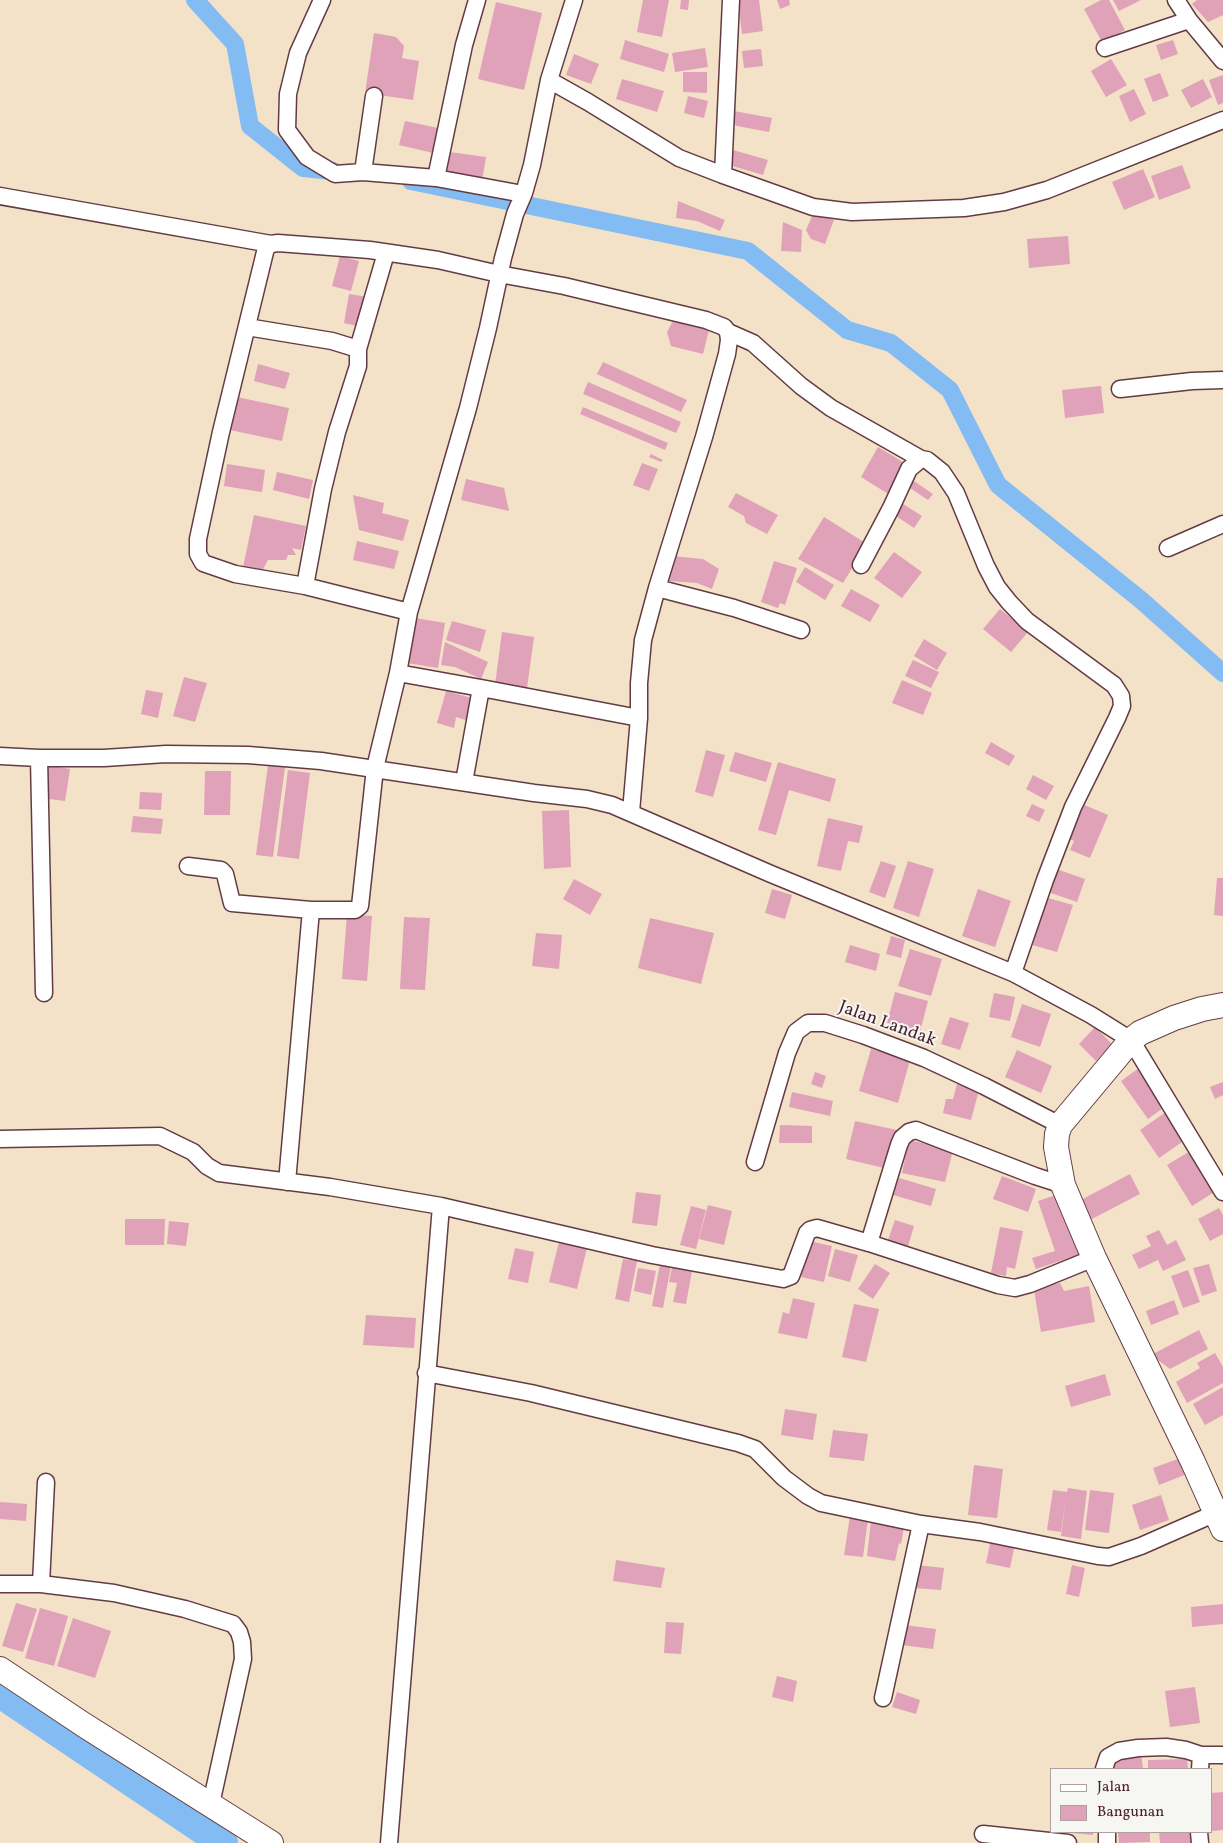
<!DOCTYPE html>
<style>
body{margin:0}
#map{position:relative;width:1223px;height:1843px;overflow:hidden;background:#f3e1c8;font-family:Vollkorn,serif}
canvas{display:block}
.legend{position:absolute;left:1050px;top:1768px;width:162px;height:65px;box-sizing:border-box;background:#f6f6f2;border:1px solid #b1a0a2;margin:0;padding:6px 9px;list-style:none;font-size:15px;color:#4a1f2b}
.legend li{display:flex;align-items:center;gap:10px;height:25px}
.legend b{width:25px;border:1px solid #b1a0a2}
</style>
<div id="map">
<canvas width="1223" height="1843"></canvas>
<ul class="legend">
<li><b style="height:6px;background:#fff"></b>Jalan</li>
<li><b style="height:14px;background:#e0a2b9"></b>Bangunan</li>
</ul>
</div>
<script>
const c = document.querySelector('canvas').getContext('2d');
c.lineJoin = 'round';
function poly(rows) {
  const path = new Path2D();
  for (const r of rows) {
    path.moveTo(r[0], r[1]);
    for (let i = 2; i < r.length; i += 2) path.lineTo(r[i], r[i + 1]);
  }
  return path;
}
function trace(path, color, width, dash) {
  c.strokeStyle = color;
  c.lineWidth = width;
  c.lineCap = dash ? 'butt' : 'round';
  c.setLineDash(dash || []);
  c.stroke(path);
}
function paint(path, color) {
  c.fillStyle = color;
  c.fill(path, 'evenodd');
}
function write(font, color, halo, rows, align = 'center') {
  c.font = font + ' Vollkorn,serif';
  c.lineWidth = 4;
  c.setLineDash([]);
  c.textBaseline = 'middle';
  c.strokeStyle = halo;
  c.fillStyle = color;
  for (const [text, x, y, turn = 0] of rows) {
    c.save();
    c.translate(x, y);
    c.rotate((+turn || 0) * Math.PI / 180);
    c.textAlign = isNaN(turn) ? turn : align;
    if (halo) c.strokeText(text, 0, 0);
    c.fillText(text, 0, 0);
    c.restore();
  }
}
trace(poly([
 [195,0,235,44,250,126,303,168,333,171],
 [411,181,748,251,847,330,891,343,950,390,998,485,1141,600,1223,673]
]), '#83bbf3', 18);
trace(poly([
 [0,1693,223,1843]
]), '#83bbf3', 30);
paint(poly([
 [643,0,669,0,662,37,637,32],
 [681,0,689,0,688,10,680,9],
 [738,0,759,0,763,31,742,34],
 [777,0,789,0,790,5,780,9],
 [1101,0,1109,0,1125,30,1102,42,1084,9],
 [1113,0,1141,0,1119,11],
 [1197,0,1223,0,1223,15,1208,22,1192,4],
 [496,2,542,13,524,90,478,79],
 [374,33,396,37,404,46,402,58,419,61,413,100,365,93],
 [625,40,669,54,664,72,620,59],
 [1173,40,1178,54,1161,60,1156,45],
 [705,48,708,67,675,72,672,53],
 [761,49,763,66,744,68,742,51],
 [574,54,599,64,591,84,566,75],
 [1111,59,1127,85,1106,97,1091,71],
 [683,72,707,72,707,93,683,92],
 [1160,73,1169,96,1153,102,1144,79],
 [1223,75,1223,103,1218,105,1209,80],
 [622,79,664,91,657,112,616,99],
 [1203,79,1212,97,1191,108,1181,90],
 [1134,89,1146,114,1130,122,1119,96],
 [688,96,708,101,704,118,684,113],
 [734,111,772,118,769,132,737,126,732,122],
 [405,121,438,128,433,153,399,145],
 [733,150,768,160,763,175,729,165],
 [450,152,486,157,482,181,446,176],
 [1182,165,1191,188,1159,200,1151,176],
 [1143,169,1155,197,1124,210,1112,182],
 [678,201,725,220,720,231,697,221,676,218],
 [814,212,834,220,825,244,811,239,806,230],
 [783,222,802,230,801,252,781,251],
 [1068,236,1070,264,1029,268,1027,239],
 [340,256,359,261,351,291,332,286],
 [349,294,368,297,362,327,344,323],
 [673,321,709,330,703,354,671,346,667,332],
 [603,362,687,400,681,412,597,374],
 [258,364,290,373,285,389,254,381],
 [588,382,681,422,676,433,583,394],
 [1101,386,1104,413,1065,418,1062,390],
 [237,397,289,408,282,441,230,430],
 [583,407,668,443,665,450,580,414],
 [878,447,908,465,890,495,861,477],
 [651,454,663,460,661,462,649,457],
 [642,463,658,469,649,491,633,485],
 [227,464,265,470,262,492,224,486],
 [277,472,313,480,309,499,273,490],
 [466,479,504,488,509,511,461,500],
 [911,479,933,494,928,500,907,486],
 [736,493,778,515,767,534,746,523,744,516,728,507],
 [353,495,384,503,382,513,409,520,403,541,359,530],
 [903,504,922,516,914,528,896,516],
 [254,515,306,526,301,550,292,548,296,555,288,555,286,560,268,560,262,571,243,567],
 [824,517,867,544,843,583,798,559],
 [357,541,399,551,394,569,353,560],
 [894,552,922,572,902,598,874,578],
 [671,556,703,559,719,569,712,589,697,583,669,581],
 [774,561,797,568,785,605,780,603,778,608,761,602],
 [805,567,834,585,825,600,796,582],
 [851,589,880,605,870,622,841,606],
 [1000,609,1028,632,1011,652,983,629],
 [415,618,445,623,438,668,407,663],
 [452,621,486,630,480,652,446,640],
 [502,632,534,637,527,688,495,685],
 [924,639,947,653,937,670,914,656],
 [445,642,488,662,481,679,455,667,441,665],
 [913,660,939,672,931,688,905,676],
 [184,677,207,683,195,722,173,716],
 [902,680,932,693,923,715,892,703],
 [146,690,163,693,158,718,141,714],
 [446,691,472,698,466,720,456,717,454,728,437,723],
 [991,742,1015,756,1009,766,985,753],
 [706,750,725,755,713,797,695,792],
 [735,752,772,763,766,782,729,771],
 [778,762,836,779,830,802,789,790,776,835,758,830],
 [46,765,70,769,65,801,41,798],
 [268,765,285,767,273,857,256,855],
 [288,770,310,773,299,859,277,856],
 [205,771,231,771,230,815,204,815],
 [1033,775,1054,786,1046,800,1026,789],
 [140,792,162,793,161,810,139,809],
 [1080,803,1108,815,1090,858,1070,850,1074,841,1065,837],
 [1032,804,1045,810,1039,822,1026,816],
 [569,810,571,867,544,869,542,811],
 [133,816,163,819,161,834,131,832],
 [828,818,863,826,859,843,848,841,841,871,817,866],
 [881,861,896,866,885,898,869,892],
 [908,861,934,869,919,917,893,908],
 [1056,869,1085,879,1077,902,1048,892],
 [1217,878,1223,878,1223,916,1214,915],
 [574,879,602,894,590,915,563,899],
 [772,889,792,895,785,919,765,913],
 [978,889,1011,901,995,947,962,936],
 [1044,897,1073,905,1057,952,1029,944],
 [347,914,372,916,367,981,342,979],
 [404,917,430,918,425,990,400,989],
 [650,918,714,933,701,984,638,968],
 [536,933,562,935,559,969,532,966],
 [891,936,905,940,901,958,886,954],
 [850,945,880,954,876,971,845,962],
 [910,949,942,959,931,996,898,986],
 [895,992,928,1001,920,1032,887,1023],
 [994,993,1015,997,1010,1021,989,1017],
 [1022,1004,1051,1014,1040,1047,1011,1037],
 [950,1017,969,1023,960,1050,941,1044],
 [1095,1027,1112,1044,1096,1061,1079,1044],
 [871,1049,910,1060,898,1103,859,1091],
 [1017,1050,1052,1066,1041,1093,1005,1077],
 [1139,1068,1166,1106,1148,1119,1121,1081],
 [815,1072,826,1076,822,1088,811,1084],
 [1223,1082,1223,1095,1215,1099,1210,1087],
 [957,1084,979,1090,971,1120,943,1113,946,1099,953,1099],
 [792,1092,833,1101,830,1116,789,1107],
 [1166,1112,1185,1140,1159,1158,1140,1130],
 [855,1121,897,1130,888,1169,846,1159],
 [780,1125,812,1126,812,1143,779,1143],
 [909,1140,953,1150,945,1182,902,1173],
 [1192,1150,1216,1191,1192,1206,1167,1165],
 [1130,1174,1140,1194,1088,1221,1077,1202],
 [1002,1176,1036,1189,1028,1212,993,1199],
 [899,1178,936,1189,931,1206,893,1195],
 [636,1192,661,1195,657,1226,632,1223],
 [1065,1192,1084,1253,1036,1269,1032,1258,1055,1251,1038,1201],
 [708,1205,732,1211,724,1245,699,1239],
 [691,1206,706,1210,696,1249,680,1245],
 [1219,1208,1223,1215,1223,1234,1210,1241,1198,1219],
 [125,1219,165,1219,164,1245,125,1245],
 [895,1220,914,1226,908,1246,888,1240],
 [169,1221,189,1223,186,1246,167,1244],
 [1000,1227,1023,1231,1015,1269,1007,1267,1006,1276,991,1273],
 [1159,1230,1167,1245,1176,1240,1186,1260,1163,1271,1158,1260,1139,1269,1132,1255,1151,1246,1146,1236],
 [809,1241,832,1246,824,1282,801,1277],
 [559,1242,587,1248,577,1289,549,1282],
 [515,1248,534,1252,528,1283,508,1279],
 [835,1249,858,1255,850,1282,828,1276],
 [623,1259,637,1261,629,1302,615,1299],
 [660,1264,671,1266,663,1308,652,1306],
 [875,1264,890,1273,873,1299,858,1289],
 [1209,1264,1217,1291,1202,1296,1193,1268],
 [672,1267,692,1271,686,1304,673,1302,677,1283,669,1282],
 [638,1268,656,1271,651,1295,634,1291],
 [1188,1270,1200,1302,1183,1308,1171,1276],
 [1053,1281,1056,1284,1060,1283,1064,1291,1089,1286,1095,1322,1041,1332,1033,1284],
 [793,1298,815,1303,807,1339,778,1333,783,1312,789,1314],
 [1174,1300,1179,1314,1151,1325,1146,1311],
 [854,1304,879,1309,866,1362,842,1357],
 [366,1315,416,1318,414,1348,363,1345],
 [1199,1330,1208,1349,1170,1369,1151,1355],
 [1215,1353,1223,1367,1223,1383,1187,1403,1176,1382,1200,1368,1197,1363],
 [1105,1374,1111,1395,1071,1407,1065,1386],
 [1223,1387,1223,1415,1205,1425,1193,1404],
 [785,1409,817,1414,813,1440,781,1435],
 [833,1430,868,1434,864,1461,829,1457],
 [1186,1456,1192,1472,1159,1485,1153,1468],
 [974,1465,1003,1469,997,1518,968,1515],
 [1068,1488,1087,1491,1081,1539,1061,1536,1066,1499,1061,1532,1047,1530,1053,1490,1067,1492],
 [1090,1490,1114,1493,1109,1533,1085,1530],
 [1161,1495,1169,1520,1140,1530,1132,1505],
 [0,1502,27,1504,26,1521,0,1519],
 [850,1516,868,1519,863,1557,844,1555],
 [871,1521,904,1527,901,1544,899,1543,895,1561,867,1556],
 [991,1539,1015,1544,1010,1568,986,1563],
 [616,1560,665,1568,661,1588,613,1581],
 [916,1565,944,1568,941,1590,914,1588],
 [1072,1565,1085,1568,1079,1597,1066,1594],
 [16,1603,37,1609,23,1652,2,1646],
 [1223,1604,1223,1624,1192,1627,1191,1607],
 [40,1608,68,1616,54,1666,25,1658],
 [73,1618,111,1631,95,1678,57,1666],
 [666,1622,684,1623,681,1654,664,1653],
 [904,1625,936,1629,933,1649,901,1645],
 [777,1676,797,1681,793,1702,772,1697],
 [1195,1687,1200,1723,1170,1727,1165,1691],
 [897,1692,920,1700,916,1714,892,1707],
 [1141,1753,1143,1769,1112,1769,1111,1757],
 [1187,1759,1188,1769,1148,1769,1148,1760],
 [1223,1792,1223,1830,1212,1831,1212,1793],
 [1071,1832,1093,1832,1093,1835,1071,1833],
 [1118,1832,1150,1832,1150,1842,1119,1843],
 [1159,1832,1193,1832,1193,1843,1160,1843]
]), '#e0a2b9');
const street = poly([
 [322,0,298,53,288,94,287,130,307,157,335,174,363,172,436,178,523,194],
 [1176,0,1189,20,1223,61],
 [1105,48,1189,20],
 [549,80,588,102,679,158,723,175,813,207,852,212,964,208,1004,202,1047,190,1223,120],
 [363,172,374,96],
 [723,175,731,0],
 [436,178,464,45,477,0],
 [0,196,271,244],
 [247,327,332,341,358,349,358,366,337,432,323,489,305,586],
 [728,332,753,343,801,386,831,408,921,459],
 [358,349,386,253],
 [1120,389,1192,381,1223,380],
 [1168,548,1223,524],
 [861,565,891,508,909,469,921,459,927,460,942,472,956,493,986,566,997,587,1009,602,1027,621,1114,685,1121,696,1122,706,1117,718,1073,807,1045,880,1013,973],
 [657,588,734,608,801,630],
 [409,612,305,586,235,574,203,563,198,554,198,539,221,432,266,248,271,244,278,243,370,250,438,260,499,274,564,286,706,320,724,327,728,332,729,340,727,354,704,437,657,588,643,640,639,683,639,718,631,812],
 [398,673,481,688,464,782],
 [481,688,639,718],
 [0,756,39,758,104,758,166,754,248,755,321,761,534,793,587,799,612,805,771,874,1013,973,1091,1015,1131,1040,1223,1192],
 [39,758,44,993],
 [188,866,221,870,225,874,232,903,311,910],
 [0,1139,160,1136,193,1152,207,1166,219,1173,330,1187,441,1206,652,1255,783,1279,791,1276,807,1233,810,1230,817,1228,869,1243,998,1285,1015,1288,1030,1284,1094,1258],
 [755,1162,787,1053,796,1032,808,1023,825,1023,863,1035,924,1058,984,1086,1060,1125],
 [287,1182,311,910,355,910,360,906,375,768,398,673,409,612,468,408,488,328,503,258,515,214,524,193,532,165,549,80,574,0],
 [869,1243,899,1145,902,1138,909,1132,916,1130,926,1134,1035,1176,1063,1185],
 [426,1373,531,1393,738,1443,755,1449,784,1478,808,1496,821,1503,921,1524,980,1532,1098,1556,1109,1557,1141,1546,1216,1513],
 [0,1584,41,1584,114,1593,185,1609,233,1624,239,1632,242,1642,243,1659,211,1804],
 [41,1584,46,1482],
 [883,1698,921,1524],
 [1104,1769,1108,1757,1119,1751,1138,1748,1166,1747,1186,1750,1201,1755],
 [1200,1769,1201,1755,1223,1755],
 [1107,1832,1107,1843],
 [1199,1832,1200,1843],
 [983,1834,1068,1843],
 [389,1843,441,1206]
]);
const secondary = poly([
 [1223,1005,1202,1009,1174,1018,1140,1033,1131,1040,1060,1125,1057,1134,1056,1147,1063,1185,1094,1258,1193,1462,1223,1529],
 [0,1669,84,1725,271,1843]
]);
trace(street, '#633c43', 19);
trace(secondary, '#633c43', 26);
trace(street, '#fff', 16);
trace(secondary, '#fff', 24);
write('18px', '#4a1f2b', '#f6f6f2', [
 ["Jalan Landak",887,1025,20]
]);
</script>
